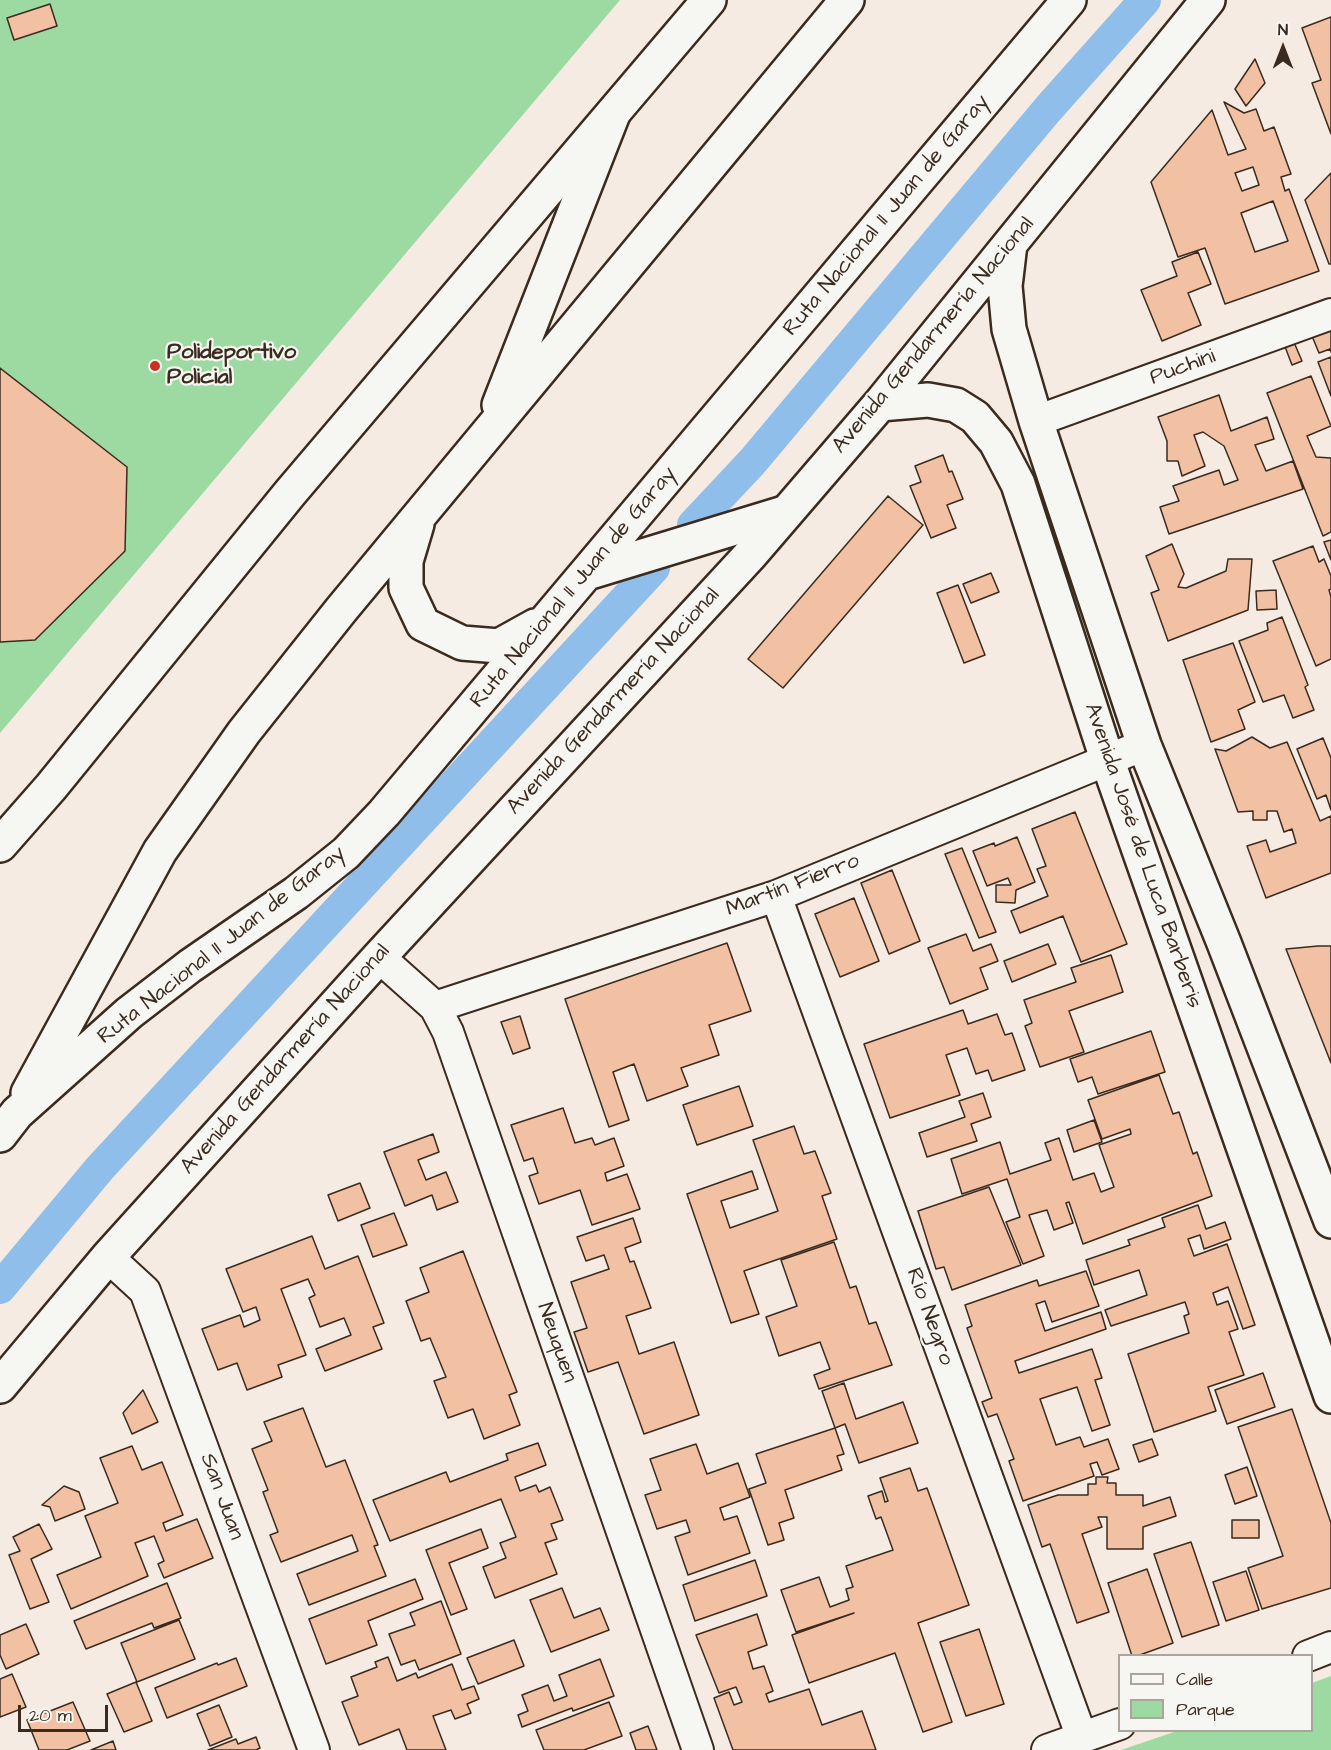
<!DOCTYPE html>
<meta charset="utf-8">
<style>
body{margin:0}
#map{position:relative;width:1331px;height:1750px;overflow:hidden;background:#f5ebe2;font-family:"Architects Daughter",sans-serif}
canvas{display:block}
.legend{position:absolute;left:1118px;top:1654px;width:195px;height:78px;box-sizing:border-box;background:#f6f6f2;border:2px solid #aba49d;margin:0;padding:8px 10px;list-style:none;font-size:18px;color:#3b2a1e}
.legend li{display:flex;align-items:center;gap:12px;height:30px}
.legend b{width:30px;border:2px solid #aba49d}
.north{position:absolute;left:1253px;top:18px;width:60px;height:60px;-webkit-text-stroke:4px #f6f6f2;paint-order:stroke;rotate:0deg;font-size:16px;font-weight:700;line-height:24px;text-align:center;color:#3b2a1e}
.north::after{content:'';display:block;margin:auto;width:21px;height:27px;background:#3b2a1e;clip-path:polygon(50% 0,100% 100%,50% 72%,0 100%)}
.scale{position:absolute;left:18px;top:1705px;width:90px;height:27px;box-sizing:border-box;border:3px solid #3b2a1e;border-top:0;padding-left:8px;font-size:18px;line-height:21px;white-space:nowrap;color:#3b2a1e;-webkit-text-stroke:4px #f6f6f2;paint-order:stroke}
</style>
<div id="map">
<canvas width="1331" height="1750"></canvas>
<ul class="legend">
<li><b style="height:8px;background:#f6f6f2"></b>Calle</li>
<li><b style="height:16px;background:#9ddaa1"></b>Parque</li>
</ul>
<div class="north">N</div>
<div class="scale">20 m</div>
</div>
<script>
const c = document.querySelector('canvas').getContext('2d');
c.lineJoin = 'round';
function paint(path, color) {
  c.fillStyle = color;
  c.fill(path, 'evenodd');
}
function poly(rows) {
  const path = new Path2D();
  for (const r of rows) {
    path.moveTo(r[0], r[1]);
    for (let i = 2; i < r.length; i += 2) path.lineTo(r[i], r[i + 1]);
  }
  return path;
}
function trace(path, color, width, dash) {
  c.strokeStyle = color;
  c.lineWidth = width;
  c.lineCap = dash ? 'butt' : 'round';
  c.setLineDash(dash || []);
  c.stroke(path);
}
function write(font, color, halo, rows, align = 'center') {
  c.font = font + ' "Architects Daughter",sans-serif';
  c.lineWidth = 4.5;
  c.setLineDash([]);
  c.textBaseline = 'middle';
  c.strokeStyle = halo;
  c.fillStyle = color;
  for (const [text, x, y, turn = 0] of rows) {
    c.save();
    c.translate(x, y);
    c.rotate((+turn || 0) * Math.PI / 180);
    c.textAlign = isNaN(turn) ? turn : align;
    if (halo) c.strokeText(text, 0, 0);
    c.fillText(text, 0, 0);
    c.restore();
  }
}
paint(poly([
 [0,0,620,0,0,733],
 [1331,1676,1331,1750,1121,1750,1177,1731,1312,1730,1312,1683]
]), '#9ddaa1');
trace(poly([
 [693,525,753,461,1048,109,1145,0],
 [0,1288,100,1168,654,568]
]), '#8fbeea', 32);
const building = poly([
 [50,4,57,26,14,40,7,18,50,4],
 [1331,17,1331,134,1312,83,1321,80,1302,28,1331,17],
 [1255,59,1265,83,1246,106,1235,89,1255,59],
 [1224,102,1244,113,1256,109,1264,131,1274,127,1291,174,1281,177,1285,191,1289,189,1319,271,1225,304,1205,248,1178,257,1151,182,1212,110,1228,155,1246,149,1224,102],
 [1253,167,1259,185,1242,191,1235,173,1253,167],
 [1273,201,1288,241,1255,252,1241,213,1273,201],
 [1331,173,1331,264,1329,264,1305,200,1331,173],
 [1198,252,1211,284,1188,293,1201,325,1162,341,1141,290,1177,276,1172,262,1198,252],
 [1331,325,1331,352,1330,349,1319,353,1312,336,1331,325],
 [1293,340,1302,361,1292,365,1284,344,1293,340],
 [1331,357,1331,396,1318,362,1331,357],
 [0,368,127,467,125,551,35,640,0,642,0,368],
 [1311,376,1331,426,1307,436,1316,457,1331,458,1331,532,1323,536,1267,393,1311,376],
 [1219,395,1231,431,1267,417,1274,439,1255,445,1266,471,1293,461,1303,489,1169,534,1160,507,1179,501,1173,486,1219,470,1224,485,1238,480,1224,446,1203,432,1194,435,1205,466,1182,476,1178,461,1167,461,1167,441,1158,417,1219,395],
 [943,455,949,472,952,471,963,499,947,505,956,528,931,538,910,486,921,482,915,466,943,455],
 [888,496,923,525,783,688,748,659,888,496],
 [1331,540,1331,560,1324,542,1331,540],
 [1172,544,1184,574,1178,587,1186,588,1226,571,1228,559,1252,559,1248,610,1168,641,1151,593,1159,590,1146,556,1172,544],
 [1313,546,1319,562,1324,559,1331,576,1331,589,1329,590,1331,597,1331,659,1316,666,1273,561,1313,546],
 [991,573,999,592,971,603,963,584,991,573],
 [958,585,985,655,964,663,937,593,958,585],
 [1276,590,1277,609,1257,610,1256,591,1276,590],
 [1282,617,1308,685,1305,687,1314,710,1293,718,1284,695,1263,702,1239,641,1268,630,1267,623,1282,617],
 [1233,643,1255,702,1238,710,1245,729,1211,742,1183,660,1233,643],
 [1252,737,1270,748,1287,742,1320,821,1331,816,1331,873,1266,898,1247,846,1266,840,1270,852,1296,843,1292,829,1284,832,1277,811,1267,811,1267,820,1253,820,1253,811,1238,812,1215,749,1226,751,1252,737],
 [1323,738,1331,758,1331,810,1326,795,1317,799,1297,749,1323,738],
 [1075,812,1127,944,1081,962,1063,916,1020,933,1011,911,1048,896,1037,869,1046,866,1032,829,1075,812],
 [1017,837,1035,882,1016,890,1015,903,996,902,996,885,1011,885,1008,878,987,886,973,851,994,843,995,846,1017,837],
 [962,848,996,932,979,938,945,854,962,848],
 [892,870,920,941,889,954,861,883,892,870],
 [854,898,879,961,840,977,815,914,854,898],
 [966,934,973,951,991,944,998,961,980,968,988,989,950,1004,928,948,966,934],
 [727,943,751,1011,709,1025,719,1055,681,1068,688,1086,647,1101,634,1064,613,1072,629,1120,609,1127,565,999,727,943],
 [1048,944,1056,964,1012,982,1004,961,1048,944],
 [1318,946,1331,946,1331,1063,1286,949,1318,946],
 [1111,955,1123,992,1069,1011,1084,1052,1040,1067,1025,1026,1032,1023,1024,1000,1076,982,1071,968,1111,955],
 [963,1010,968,1024,997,1014,1005,1035,1012,1033,1025,1070,992,1081,988,1070,976,1074,967,1048,946,1055,960,1095,890,1118,864,1044,963,1010],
 [520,1016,530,1048,513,1054,501,1022,520,1016],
 [1151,1031,1165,1072,1098,1094,1092,1077,1078,1082,1070,1059,1151,1031],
 [1159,1075,1173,1114,1179,1112,1193,1154,1197,1152,1212,1196,1083,1244,1069,1202,1066,1203,1073,1223,1054,1230,1047,1210,1029,1215,1044,1256,1023,1264,1006,1222,1020,1217,1007,1179,962,1194,951,1159,1000,1142,1010,1174,1051,1160,1045,1143,1059,1138,1073,1180,1094,1173,1101,1192,1114,1187,1099,1145,1131,1134,1130,1129,1102,1139,1088,1100,1159,1075],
 [739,1086,753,1126,697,1145,683,1105,739,1086],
 [983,1093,991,1117,971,1124,977,1141,927,1157,919,1133,965,1117,959,1101,983,1093],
 [563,1108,575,1143,592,1138,595,1145,614,1138,624,1166,605,1173,607,1181,627,1174,640,1209,592,1225,580,1190,539,1204,529,1176,538,1173,533,1158,524,1161,511,1125,563,1108],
 [1094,1120,1102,1142,1074,1152,1067,1130,1094,1120],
 [794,1126,804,1154,815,1151,831,1193,822,1196,837,1239,744,1271,759,1314,731,1323,687,1194,752,1171,758,1189,721,1201,730,1228,778,1211,753,1140,794,1126],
 [433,1134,439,1152,418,1160,426,1180,446,1172,458,1202,437,1210,432,1195,405,1206,384,1152,433,1134],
 [360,1183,370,1208,338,1221,328,1195,360,1183],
 [989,1187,1021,1265,952,1290,944,1267,936,1269,918,1211,989,1187],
 [1198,1205,1206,1229,1225,1222,1231,1239,1204,1249,1200,1235,1188,1239,1194,1256,1227,1244,1255,1325,1243,1329,1228,1287,1213,1293,1217,1305,1228,1301,1238,1329,1229,1332,1244,1375,1208,1387,1216,1411,1154,1432,1128,1354,1189,1333,1184,1316,1189,1314,1185,1302,1111,1326,1105,1310,1147,1295,1139,1270,1094,1285,1086,1260,1130,1245,1128,1240,1165,1227,1162,1218,1198,1205],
 [394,1213,407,1245,373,1257,361,1225,394,1213],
 [633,1218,641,1242,625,1248,630,1262,634,1261,651,1308,626,1316,639,1354,674,1342,699,1415,644,1434,618,1362,588,1372,574,1332,587,1328,571,1282,609,1269,604,1255,586,1261,577,1237,633,1218],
 [312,1236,325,1269,358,1256,384,1323,373,1327,382,1349,325,1371,316,1349,351,1335,344,1318,320,1327,309,1298,315,1295,308,1279,281,1289,306,1355,278,1365,282,1377,247,1390,237,1363,218,1370,202,1329,240,1315,244,1327,260,1320,256,1307,243,1312,226,1269,312,1236],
 [834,1242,850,1288,856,1286,869,1324,876,1322,892,1365,819,1389,814,1375,830,1369,820,1342,779,1356,766,1317,797,1306,781,1260,834,1242],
 [463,1251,517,1392,509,1395,520,1425,484,1439,473,1409,448,1418,434,1381,446,1377,430,1338,421,1341,406,1301,429,1292,420,1268,463,1251],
 [1086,1271,1099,1306,1052,1322,1045,1301,1036,1304,1045,1331,1101,1312,1106,1329,1015,1361,1019,1373,1092,1349,1102,1378,1095,1380,1110,1425,1092,1431,1077,1387,1040,1399,1056,1445,1080,1437,1084,1447,1108,1439,1119,1469,1102,1475,1097,1462,1090,1464,1094,1476,1023,1501,1009,1461,1014,1459,997,1414,988,1417,982,1402,992,1398,967,1328,972,1326,965,1305,1037,1280,1039,1286,1086,1271],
 [1263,1373,1275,1407,1227,1424,1215,1390,1263,1373],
 [844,1383,856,1419,903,1402,918,1443,859,1463,845,1424,835,1428,822,1391,844,1383],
 [143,1390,158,1422,132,1434,123,1413,143,1390],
 [303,1408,326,1467,345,1460,378,1545,374,1546,386,1576,309,1605,297,1574,358,1551,352,1535,281,1562,270,1535,278,1532,263,1492,268,1490,252,1449,272,1441,264,1422,303,1408],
 [1292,1409,1331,1523,1331,1588,1262,1609,1248,1568,1283,1556,1238,1427,1292,1409],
 [835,1428,844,1454,837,1456,842,1470,785,1490,794,1518,779,1523,784,1540,768,1545,749,1489,766,1483,756,1454,835,1428],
 [1152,1439,1158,1455,1139,1462,1133,1445,1152,1439],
 [538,1443,546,1465,515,1477,520,1491,536,1485,539,1492,550,1487,563,1520,551,1524,557,1539,545,1543,557,1574,495,1598,483,1567,506,1558,500,1543,516,1537,501,1499,390,1541,373,1500,446,1472,450,1482,508,1460,506,1454,538,1443],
 [696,1444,707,1474,738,1463,750,1497,720,1508,724,1520,737,1516,750,1553,688,1575,675,1537,690,1532,686,1520,657,1529,645,1495,661,1490,650,1459,696,1444],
 [132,1446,142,1470,162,1462,183,1515,163,1523,166,1531,197,1519,213,1558,164,1578,158,1564,164,1561,154,1536,135,1543,148,1576,71,1609,57,1575,101,1557,85,1516,118,1503,100,1458,132,1446],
 [1247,1467,1257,1496,1235,1504,1225,1475,1247,1467],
 [910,1468,918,1491,927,1488,969,1605,918,1623,952,1722,923,1732,895,1653,809,1683,792,1635,854,1613,796,1632,781,1590,819,1577,830,1607,849,1600,846,1589,853,1587,846,1566,893,1550,881,1517,876,1519,868,1496,882,1491,885,1502,888,1501,880,1478,910,1468],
 [1096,1477,1108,1477,1107,1483,1116,1483,1116,1495,1143,1495,1143,1506,1170,1497,1176,1516,1143,1527,1143,1549,1107,1549,1107,1517,1098,1517,1102,1527,1082,1534,1109,1612,1077,1623,1050,1544,1042,1547,1028,1505,1058,1495,1088,1495,1088,1484,1096,1484,1096,1477],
 [64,1486,79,1492,85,1509,55,1521,50,1507,42,1505,64,1486],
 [1232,1520,1259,1520,1259,1538,1232,1538,1232,1520],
 [39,1524,52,1549,31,1559,49,1602,30,1609,9,1555,20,1551,13,1537,39,1524],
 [481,1529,488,1548,449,1563,467,1609,451,1615,426,1550,481,1529],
 [1191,1542,1219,1625,1182,1637,1154,1554,1191,1542],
 [755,1560,767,1596,695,1621,683,1585,755,1560],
 [1147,1569,1173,1643,1137,1656,1132,1656,1108,1583,1147,1569],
 [1246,1571,1259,1610,1226,1621,1213,1582,1246,1571],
 [415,1579,423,1599,368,1621,377,1645,326,1664,309,1619,415,1579],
 [167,1583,181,1618,154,1628,152,1623,86,1649,74,1621,167,1583],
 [562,1588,574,1618,600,1608,609,1630,551,1652,530,1600,562,1588],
 [441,1601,461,1654,419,1670,415,1660,401,1665,389,1634,415,1625,410,1613,441,1601],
 [757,1614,767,1645,748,1652,753,1669,764,1666,773,1691,766,1694,769,1702,809,1689,822,1725,862,1711,876,1750,733,1750,714,1698,729,1692,734,1705,742,1702,736,1687,719,1693,696,1635,757,1614],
 [179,1620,195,1659,137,1682,121,1643,179,1620],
 [26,1624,39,1654,6,1669,0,1655,0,1635,26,1624],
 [979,1629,1004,1704,966,1716,940,1642,979,1629],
 [514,1640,524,1666,478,1684,467,1658,514,1640],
 [388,1657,397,1681,416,1673,418,1678,452,1664,462,1690,474,1686,479,1699,467,1704,471,1713,455,1719,451,1710,433,1716,446,1750,407,1750,399,1729,359,1745,342,1702,358,1696,351,1677,377,1667,375,1662,388,1657],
 [236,1658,247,1686,167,1718,155,1688,217,1663,218,1665,236,1658],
 [600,1659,614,1696,573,1711,572,1708,522,1727,518,1715,528,1711,522,1695,548,1685,554,1701,567,1696,559,1675,600,1659],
 [12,1674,26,1707,0,1717,0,1679,12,1674],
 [136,1682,152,1721,124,1732,107,1694,136,1682],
 [73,1702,90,1741,67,1750,39,1750,27,1720,73,1702],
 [609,1702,622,1736,584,1750,544,1750,536,1730,609,1702],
 [219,1705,232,1737,210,1746,197,1714,219,1705],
 [648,1726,657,1750,636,1750,630,1733,648,1726],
 [256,1737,260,1748,256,1750,208,1750,236,1739,238,1744,256,1737],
 [113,1741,116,1750,91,1750,113,1741]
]);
paint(building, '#f2c1a3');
trace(building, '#3b2a1e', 1.5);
const minor = poly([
 [1036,421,1331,314],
 [776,896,1082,1738],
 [379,957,435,1007,448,1032,698,1750],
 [435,1007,776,896,1144,745],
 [108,1257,145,1291,314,1750],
 [1308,1656,1331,1647],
 [1047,1750,1120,1724]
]);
const secondary = poly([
 [1010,244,1005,286,1009,329,1036,421,1144,745,1224,943,1331,1221],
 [880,404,928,400,956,405,975,417,996,442,1018,484,1107,759,1331,1396],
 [0,845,51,787,290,493,709,0],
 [0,1386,108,1257,379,957,751,554,880,404,1208,0]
]);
const trunk = poly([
 [499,405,613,114],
 [417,524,406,561,406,588,423,624,462,643,499,646,535,626],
 [587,573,784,513],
 [28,1093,160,851,244,732,341,610,847,0],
 [0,1135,17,1113,129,1013,190,966,296,893,346,853,384,813,1069,0]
]);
trace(minor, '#3b2a1e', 34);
trace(secondary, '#3b2a1e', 38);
trace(trunk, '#3b2a1e', 38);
trace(minor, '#f6f6f2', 30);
trace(secondary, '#f6f6f2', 33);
trace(trunk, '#f6f6f2', 33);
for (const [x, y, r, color] of [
 [155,366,6,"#c8321e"]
]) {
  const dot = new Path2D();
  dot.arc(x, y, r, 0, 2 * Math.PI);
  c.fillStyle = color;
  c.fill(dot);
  trace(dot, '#f6f6f2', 2);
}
write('22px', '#3b2a1e', '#f6f6f2', [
 ["Ruta Nacional 11 Juan de Garay",887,216,-50],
 ["Avenida Gendarmería Nacional",934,336,-50],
 ["Puchini",1183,368,-20],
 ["Ruta Nacional 11 Juan de Garay",574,588,-50],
 ["Avenida Gendarmería Nacional",614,702,-47],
 ["Avenida José de Luca Barberis",1142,856,71],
 ["Martín Fierro",793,886,-21],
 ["Ruta Nacional 11 Juan de Garay",222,946,-38],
 ["Avenida Gendarmería Nacional",286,1060,-48],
 ["Río Negro",929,1317,70],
 ["Neuquen",556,1343,71],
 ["San Juan",221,1497,70]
]);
write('bold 22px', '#3b2a1e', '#f6f6f2', [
 ["Polideportivo",167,353],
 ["Policial",167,378]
], 'left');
</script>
